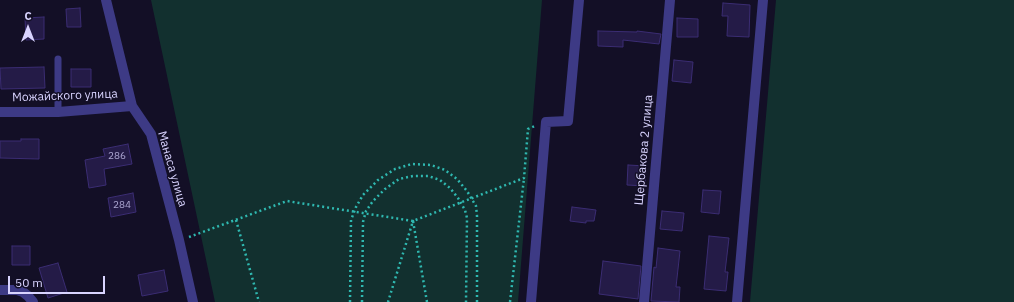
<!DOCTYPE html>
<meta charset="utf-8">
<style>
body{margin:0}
#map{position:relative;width:1014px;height:302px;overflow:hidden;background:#130f26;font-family:"IBM Plex Sans",sans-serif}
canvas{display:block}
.north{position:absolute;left:8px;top:8px;width:40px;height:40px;-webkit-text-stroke:3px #130f26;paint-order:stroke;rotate:0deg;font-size:11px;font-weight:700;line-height:16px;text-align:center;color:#d9d4ff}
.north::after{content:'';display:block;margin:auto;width:14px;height:18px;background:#d9d4ff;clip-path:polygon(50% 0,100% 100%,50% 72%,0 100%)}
.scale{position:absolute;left:8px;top:276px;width:97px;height:18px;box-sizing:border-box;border:2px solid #d9d4ff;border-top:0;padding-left:5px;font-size:12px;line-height:14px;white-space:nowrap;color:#d9d4ff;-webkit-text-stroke:3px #130f26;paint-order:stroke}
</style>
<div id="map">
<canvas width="1014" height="302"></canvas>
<div class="north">С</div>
<div class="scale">50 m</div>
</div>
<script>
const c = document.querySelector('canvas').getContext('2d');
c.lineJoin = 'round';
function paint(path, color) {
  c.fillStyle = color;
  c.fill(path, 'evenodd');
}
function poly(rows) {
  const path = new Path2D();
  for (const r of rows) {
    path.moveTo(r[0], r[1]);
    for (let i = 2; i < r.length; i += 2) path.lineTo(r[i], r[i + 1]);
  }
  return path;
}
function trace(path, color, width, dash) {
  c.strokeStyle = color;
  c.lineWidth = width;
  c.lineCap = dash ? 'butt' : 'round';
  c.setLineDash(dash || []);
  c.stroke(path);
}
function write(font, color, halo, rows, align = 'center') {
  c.font = font + ' "IBM Plex Sans",sans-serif';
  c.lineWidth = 3;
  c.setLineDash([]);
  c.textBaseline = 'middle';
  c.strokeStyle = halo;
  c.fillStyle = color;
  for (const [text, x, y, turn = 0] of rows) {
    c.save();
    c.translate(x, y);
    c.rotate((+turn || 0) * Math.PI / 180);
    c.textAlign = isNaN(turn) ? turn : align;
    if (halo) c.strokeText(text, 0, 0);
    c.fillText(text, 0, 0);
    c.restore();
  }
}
paint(poly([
 [151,0,542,0,518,302,215,302],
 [776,0,1014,0,1014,302,750,302]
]), '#12302f');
const building = poly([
 [723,3,750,5,749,37,727,36,728,16,722,16,723,3],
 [80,8,81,27,67,27,66,9,80,8],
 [44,17,44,39,26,40,25,18,44,17],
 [677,18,698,19,698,37,677,37,677,18],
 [598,31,637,32,637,31,661,34,659,44,623,40,623,47,598,46,598,31],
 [674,60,693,62,691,83,672,81,674,60],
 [44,67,45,88,1,89,0,68,44,67],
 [71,69,91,69,91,87,71,87,71,69],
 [21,139,39,139,39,159,0,158,0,141,21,141,21,139],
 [128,144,132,164,104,169,106,185,89,188,85,160,105,156,103,149,128,144],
 [628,165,646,166,645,186,627,185,628,165],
 [703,190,721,191,719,214,701,212,703,190],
 [133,193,136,212,111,217,108,198,133,193],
 [572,207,596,210,594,221,586,221,586,223,570,221,572,207],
 [662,211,684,213,682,231,660,229,662,211],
 [709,236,729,238,725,272,728,272,726,291,704,289,709,236],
 [12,246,30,246,30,265,12,265,12,246],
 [658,248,680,251,676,287,680,287,679,302,651,301,654,267,656,268,658,248],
 [603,261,641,266,638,299,599,294,603,261],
 [58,263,67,292,48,298,39,268,58,263],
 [164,270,168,291,142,296,138,275,164,270]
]);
paint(building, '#241b47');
trace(building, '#3b2d73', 1);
trace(poly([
 [236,220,259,302],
 [189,237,287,201,413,221,388,302],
 [350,302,351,220,356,207,363,195,378,180,395,169,412,164,431,165,445,170,457,179,467,191,476,206,477,216,477,302],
 [362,302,363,222,366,211,373,201,385,189,399,179,413,176,428,176,440,180,450,188,458,198,465,210,467,218,466,302],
 [427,302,413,221,524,178,528,129,535,126],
 [510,302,524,178]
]), '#2fb8b0', 2.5, [2, 3]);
trace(poly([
 [58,112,58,59]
]), '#3d3a85', 7);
trace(poly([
 [106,0,132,106,151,134,179,240,193,302],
 [0,112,58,112,132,106],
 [0,290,17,290,23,292,28,296,33,302],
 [531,302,546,122,568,121,579,0],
 [644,302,670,0],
 [737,302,763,0]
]), '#3d3a85', 10);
write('10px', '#aca6d1', null, [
 ["286",117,156],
 ["284",122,205]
]);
write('12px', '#d9d4ff', '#130f26', [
 ["Можайского улица",65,96,-2],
 ["Щербакова 2 улица",644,150,-85],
 ["Манаса улица",172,169,74]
]);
</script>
